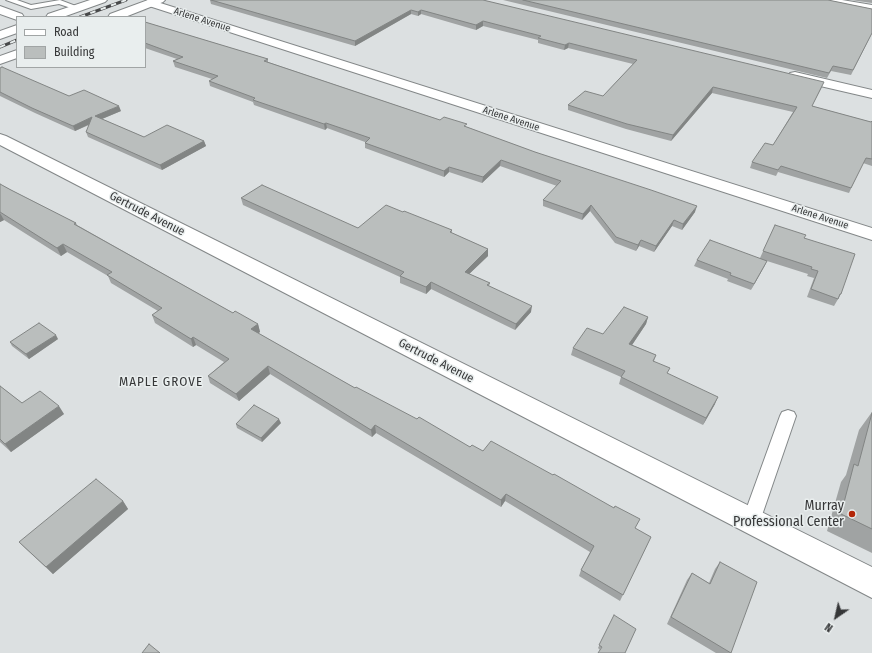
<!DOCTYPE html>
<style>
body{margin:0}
#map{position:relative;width:872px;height:653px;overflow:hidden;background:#dce0e1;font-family:"Fira Sans Condensed",sans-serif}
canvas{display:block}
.legend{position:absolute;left:16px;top:16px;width:130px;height:52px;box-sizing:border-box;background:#e9eeee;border:1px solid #a1a5a5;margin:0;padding:5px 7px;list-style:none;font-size:12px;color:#363738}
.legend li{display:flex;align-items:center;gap:8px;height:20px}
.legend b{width:20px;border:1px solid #a1a5a5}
.north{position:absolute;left:816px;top:597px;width:40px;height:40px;-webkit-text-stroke:3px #e9eeee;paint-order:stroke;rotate:214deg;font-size:11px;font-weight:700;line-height:16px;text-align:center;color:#363738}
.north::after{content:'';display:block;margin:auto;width:14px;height:18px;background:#363738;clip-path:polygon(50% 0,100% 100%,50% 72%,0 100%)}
</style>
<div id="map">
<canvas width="872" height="653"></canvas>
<ul class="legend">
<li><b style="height:5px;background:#fff"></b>Road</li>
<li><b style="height:11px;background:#babebd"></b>Building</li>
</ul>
<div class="north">N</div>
</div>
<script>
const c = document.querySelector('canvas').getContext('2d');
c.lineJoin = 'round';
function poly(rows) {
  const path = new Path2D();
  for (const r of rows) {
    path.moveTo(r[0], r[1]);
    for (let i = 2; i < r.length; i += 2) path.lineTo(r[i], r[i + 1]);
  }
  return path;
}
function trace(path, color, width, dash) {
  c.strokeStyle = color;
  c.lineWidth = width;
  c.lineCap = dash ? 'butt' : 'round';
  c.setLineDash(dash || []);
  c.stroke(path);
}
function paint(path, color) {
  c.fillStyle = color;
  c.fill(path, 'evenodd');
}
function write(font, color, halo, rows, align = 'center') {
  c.font = font + ' "Fira Sans Condensed",sans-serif';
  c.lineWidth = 3;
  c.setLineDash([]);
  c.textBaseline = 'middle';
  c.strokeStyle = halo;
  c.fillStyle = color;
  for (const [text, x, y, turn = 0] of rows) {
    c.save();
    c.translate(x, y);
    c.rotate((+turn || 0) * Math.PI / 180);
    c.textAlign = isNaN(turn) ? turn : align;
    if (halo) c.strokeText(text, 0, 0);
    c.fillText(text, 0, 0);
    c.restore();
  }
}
const lane = poly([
 [6,0,17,0,31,5,60,0,81,8,77,10,59,4,31,9,6,0],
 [788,410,794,412,796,416,760,521,757,527,751,529,745,527,742,521,780,416,782,412,788,410]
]);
const street = poly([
 [90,0,107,0,105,2,63,17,46,17,48,14,90,0],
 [148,0,154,1,872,228,872,240,146,5,144,3,148,0],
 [818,0,842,0,872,5,872,13,824,3,820,2,818,0],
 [795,72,872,90,872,98,790,79,788,76,790,73,795,72],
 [0,134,6,136,872,567,872,598,0,145,0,134]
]);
const secondary = poly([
 [148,0,165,0,163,2,125,17,108,17,110,14,148,0],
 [0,6,22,14,24,17,17,17,17,20,0,14,0,6],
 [17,25,17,33,0,39,0,31,17,25],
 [17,50,17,58,0,64,0,56,17,50]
]);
trace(lane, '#838788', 2);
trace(street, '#838788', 2);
trace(secondary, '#838788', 2);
paint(lane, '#fff');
paint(street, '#fff');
paint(secondary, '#fff');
const rail = poly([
 [80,17,126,0],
 [0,47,17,40]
]);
trace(rail, '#48494a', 3);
trace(rail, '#e9eeee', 2, [5.5]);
paint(poly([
 [210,0,483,0,822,87,812,106,871,122,872,121,872,166,863,163,849,193,778,172,776,176,750,168,752,162,773,145,793,112,712,93,671,141,626,129,568,110,568,105,603,96,633,64,568,48,564,50,538,43,538,40,483,26,476,30,421,14,418,16,411,14,355,46,211,4],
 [503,0,828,0,872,9,872,33,851,75,831,71,827,78],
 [851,0,872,0,872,3],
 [145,22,268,59,268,62,440,120,467,127,695,212,682,230,672,226,654,252,639,246,636,251,615,243,590,211,582,220,543,206,543,200,557,186,500,166,482,183,449,172,444,177,365,148,365,142,327,128,325,130,254,105,253,102,210,86,209,81,212,79,175,67,173,61,177,59,145,48],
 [0,68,69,96,121,111,102,119,144,137,204,141,206,146,162,170,88,137,86,132,89,125,75,131,35,113,0,96],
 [0,184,11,190,76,223,77,225,233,313,258,324,260,332,258,333,355,388,470,447,483,451,651,537,620,601,579,576,581,570,590,552,505,501,501,507,376,433,372,437,270,374,239,401,210,383,208,376,224,362,196,345,193,347,155,323,152,315,158,311,111,283,108,276,67,252,61,256,4,220,0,222],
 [241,198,358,228,403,212,452,230,452,233,488,249,488,256,469,274,490,283,489,286,531,312,515,330,431,289,426,294,400,283,400,277,243,205],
 [775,225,804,238,841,294,834,306,807,297,814,278,807,276,808,274,767,261,751,290,727,281,728,279,694,266,697,260,760,258],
 [648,317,646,324,632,345,656,355,654,361,668,374,715,404,703,425,619,384,621,377,571,355,573,348,603,334],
 [58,339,29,359,12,346,10,342],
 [0,386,22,403,64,414,11,452,0,442],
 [872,412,872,553,827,531,841,482,846,475,859,430],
 [281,423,262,442,237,428,236,424],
 [123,501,128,509,53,574,26,549,19,542],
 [720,562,731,653,716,653,667,624,687,580,692,573,709,583,715,569],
 [614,615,600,650,598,648]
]), '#a0a3a3');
paint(poly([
 [411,10,411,14,355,46,355,41],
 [421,10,421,14,418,16,418,12],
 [483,21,483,26,476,30,476,25],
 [569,43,568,48,564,50,565,45],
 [713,87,712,93,671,141,673,135],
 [119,106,121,111,97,121,95,116],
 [92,117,94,122,75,131,73,126],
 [326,123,327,128,325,130,324,124],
 [204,141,206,146,162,170,160,165],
 [501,160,500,166,482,183,483,177],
 [449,167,449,172,444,177,444,171],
 [591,205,590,211,582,220,583,214],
 [697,206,695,212,682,230,683,224],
 [0,213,4,220,0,222],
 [674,220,672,226,654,252,656,246],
 [641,240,639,246,636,251,638,245],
 [63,244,67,252,61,256,57,248],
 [488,249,488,256,464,279,465,272],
 [767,261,764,267,751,290,754,284],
 [431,282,431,289,426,294,426,287],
 [532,306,531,312,515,330,516,324],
 [648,317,646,324,628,351,629,344],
 [258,324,260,332,253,337,251,329],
 [56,335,58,339,29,359,26,354],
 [193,337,196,345,193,347,191,339],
 [268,366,270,374,239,401,236,394],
 [718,397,715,404,703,425,706,418],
 [59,406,64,414,11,452,5,444],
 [279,419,281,423,262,442,261,438],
 [375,425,376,433,372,437,371,430],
 [506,494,505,501,501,507,501,500],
 [123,501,128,509,53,574,46,567]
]), '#828584');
const building = poly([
 [211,0,483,0,824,82,812,106,871,122,872,121,872,159,866,158,851,188,781,166,778,170,752,162,765,143,773,145,797,107,713,87,673,135,627,124,568,105,585,91,603,96,637,60,569,43,565,45,538,38,541,36,483,21,476,25,421,10,418,12,411,10,355,41,211,0],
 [523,0,828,0,872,9,872,33,853,70,833,66,829,73,523,0],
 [145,22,268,59,264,61,440,120,444,117,467,124,464,126,535,152,651,190,697,206,683,224,674,220,656,246,641,240,638,245,616,237,591,205,583,214,543,200,561,181,501,160,483,177,449,167,444,171,365,143,370,138,326,123,324,124,253,100,255,98,209,81,218,76,173,61,183,57,145,43,145,22],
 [2,67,69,96,84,90,119,106,95,116,144,137,167,125,204,141,160,165,86,132,92,117,73,126,32,108,0,92,0,68,2,67],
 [0,184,11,190,76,223,74,224,233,313,235,311,258,324,251,329,355,388,356,387,417,419,419,417,470,447,472,445,483,451,491,441,553,475,554,474,614,508,615,506,640,519,635,528,651,537,623,595,581,570,594,546,506,494,501,500,375,425,371,430,268,366,236,394,208,376,229,359,193,337,191,339,152,315,162,308,107,275,112,272,63,244,57,248,0,212,0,184],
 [262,185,358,228,386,205,403,212,404,211,452,230,450,232,488,249,465,272,490,283,487,285,532,306,516,324,431,282,426,287,400,276,404,272,241,198,262,185],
 [775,225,806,235,804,238,855,254,841,294,840,294,838,299,811,289,818,271,811,269,812,267,763,251,775,225],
 [710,240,767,261,754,284,730,275,731,273,697,260,710,240],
 [624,307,648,317,629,344,656,355,653,361,670,368,667,373,718,397,706,418,621,377,625,371,573,348,587,328,603,334,624,307],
 [39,323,56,335,26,354,10,342,39,323],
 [0,386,22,403,40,391,59,406,5,444,0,439,0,386],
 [254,405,279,419,261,438,236,424,254,405],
 [872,413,872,529,841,514,854,464,858,466,872,413],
 [96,479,123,501,46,567,19,542,96,479],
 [720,562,757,582,731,653,671,617,692,573,710,584,720,562],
 [614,615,636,629,625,653,598,653,602,647,599,645,614,615],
 [149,644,160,653,142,653,149,644]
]);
paint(building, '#babebd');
trace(building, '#828584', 1);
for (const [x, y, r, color] of [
 [852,514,4,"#b32608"]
]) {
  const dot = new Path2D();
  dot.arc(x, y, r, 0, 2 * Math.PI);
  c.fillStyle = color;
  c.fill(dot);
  trace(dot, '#e9eeee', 1.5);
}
write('10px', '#363738', '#e9eeee', [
 ["Arlene Avenue",202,20,18],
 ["Arlene Avenue",511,119,18],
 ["Arlene Avenue",820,217,18]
]);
write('12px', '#363738', '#e9eeee', [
 ["Gertrude Avenue",147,214,27],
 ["Gertrude Avenue",436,361,27]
]);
c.letterSpacing = '1px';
write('13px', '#363738', '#e9eeee', [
 ["MAPLE GROVE",161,382]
]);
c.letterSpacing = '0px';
write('14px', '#363738', '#e9eeee', [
 ["Murray",844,506],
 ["Professional Center",844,522]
], 'right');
</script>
